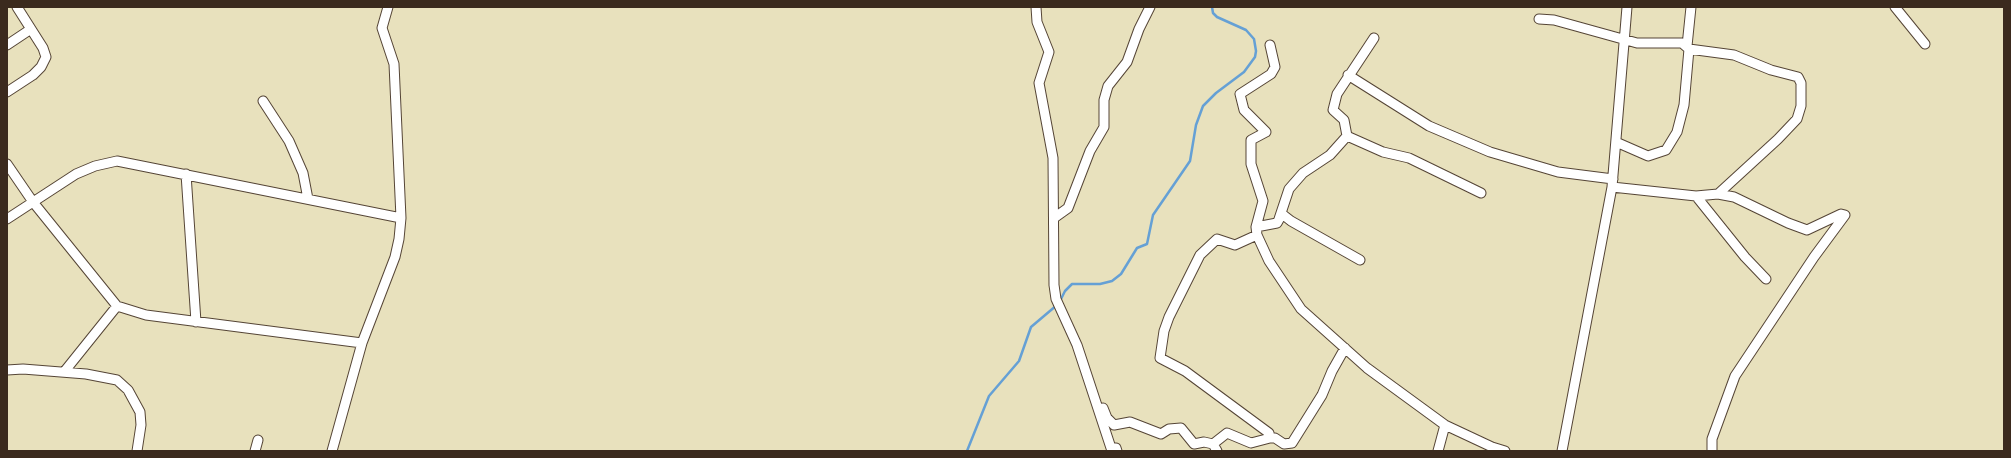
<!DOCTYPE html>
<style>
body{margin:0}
#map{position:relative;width:2011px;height:458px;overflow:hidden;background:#e8e1bd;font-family:"IM FELL Double Pica",serif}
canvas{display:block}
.frame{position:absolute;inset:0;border:8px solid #3b2a1e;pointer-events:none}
</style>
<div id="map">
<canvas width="2011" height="458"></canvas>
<div class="frame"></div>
</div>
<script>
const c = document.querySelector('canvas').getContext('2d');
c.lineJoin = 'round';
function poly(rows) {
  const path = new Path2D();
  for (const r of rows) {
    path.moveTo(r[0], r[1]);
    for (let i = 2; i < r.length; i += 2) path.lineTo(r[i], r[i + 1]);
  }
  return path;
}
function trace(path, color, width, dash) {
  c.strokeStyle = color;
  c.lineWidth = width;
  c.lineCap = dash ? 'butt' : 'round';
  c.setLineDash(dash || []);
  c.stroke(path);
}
trace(poly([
 [1060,301,1065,291,1072,284,1100,284,1112,281,1121,274,1137,248,1147,244,1153,215,1190,161,1196,125,1203,106,1216,93,1244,72,1255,57,1256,51,1254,39,1246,30,1217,17,1213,13,1212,7],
 [967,451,989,396,1019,361,1031,327,1057,305]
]), '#65a0d5', 2.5);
const minor = poly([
 [1036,7,1037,22,1049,52,1039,83,1053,158,1054,285,1056,299,1077,345,1111,448,1116,448,1117,451],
 [1895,7,1925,44],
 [1539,19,1554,20,1637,43,1682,43,1689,49,1684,105,1677,132,1666,150,1648,156,1616,142],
 [7,45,31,29],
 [1270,45,1275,67,1271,74,1240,94,1244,110,1266,132,1251,140,1251,164,1263,201,1256,227,1257,235,1269,261,1301,309,1367,368,1445,425,1492,447,1505,451],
 [1687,46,1691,7],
 [1689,49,1734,55,1771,70,1798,77,1801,83,1801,106,1797,119,1778,139,1718,194],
 [1348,75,1429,126,1490,152,1558,172,1613,179],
 [7,92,33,75,41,67,46,57,43,48,17,7],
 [263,101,289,141,303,173,308,199],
 [1347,136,1383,152,1409,158,1481,193],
 [1347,136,1344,120,1333,110,1337,94,1374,38],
 [7,164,33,202,117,306,146,315,362,343],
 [186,174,196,322],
 [1612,187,1696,196,1718,194,1734,197,1788,223,1807,230,1841,214,1845,215,1814,257,1735,376,1712,439,1712,451],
 [1696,196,1745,257,1766,279],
 [1054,218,1068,208,1090,151,1104,127,1104,100,1108,86,1127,62,1139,29,1150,7],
 [7,219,76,174,95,166,117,161,401,218],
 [1279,219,1289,189,1303,173,1330,155,1347,136],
 [1256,227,1277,223,1282,214,1291,221,1360,260],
 [1257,235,1235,245,1217,239,1200,255,1169,317,1164,331,1160,358,1185,371,1269,433,1270,438],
 [7,370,23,369,86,374,117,380,128,390,140,412,141,425,137,451],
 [64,372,117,306],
 [1103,408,1107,418,1114,425,1130,422,1161,434,1169,429,1181,428,1194,444,1204,442,1213,444,1217,451],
 [1213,444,1227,433,1251,443,1270,438,1275,438,1284,444,1292,443,1322,395,1332,371,1345,348],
 [255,451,258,440],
 [332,451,362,343,395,257,399,239,401,218,394,64,382,28,388,7],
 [1438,451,1445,425],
 [1562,451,1612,187,1627,7]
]);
trace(minor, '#554536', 11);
trace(minor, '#fff', 9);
</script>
